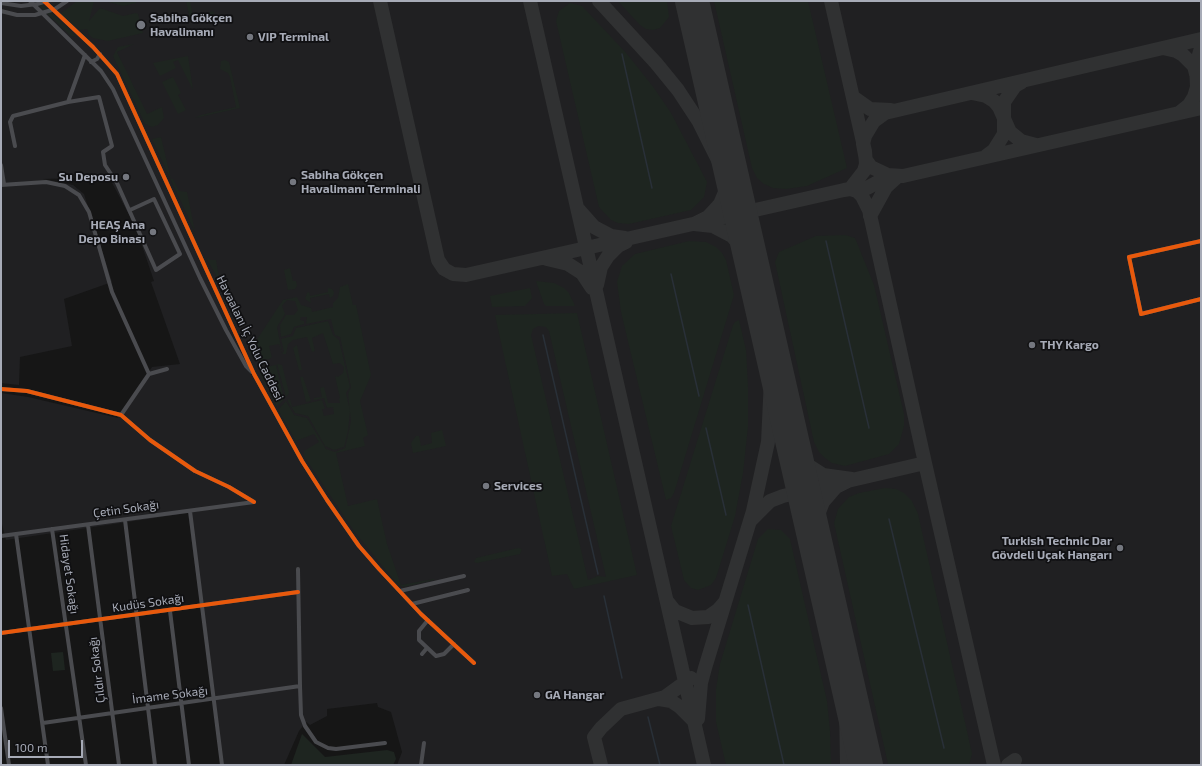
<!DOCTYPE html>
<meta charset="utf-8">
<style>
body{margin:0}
#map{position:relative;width:1202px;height:766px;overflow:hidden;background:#161616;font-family:"Exo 2",sans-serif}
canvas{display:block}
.frame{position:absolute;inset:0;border:2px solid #a7abb7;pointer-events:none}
.scale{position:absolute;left:8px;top:740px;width:75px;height:18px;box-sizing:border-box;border:2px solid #a7abb7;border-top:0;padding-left:5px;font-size:12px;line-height:14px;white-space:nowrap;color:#a7abb7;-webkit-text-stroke:3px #101012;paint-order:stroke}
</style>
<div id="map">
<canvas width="1202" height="766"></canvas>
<div class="frame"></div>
<div class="scale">100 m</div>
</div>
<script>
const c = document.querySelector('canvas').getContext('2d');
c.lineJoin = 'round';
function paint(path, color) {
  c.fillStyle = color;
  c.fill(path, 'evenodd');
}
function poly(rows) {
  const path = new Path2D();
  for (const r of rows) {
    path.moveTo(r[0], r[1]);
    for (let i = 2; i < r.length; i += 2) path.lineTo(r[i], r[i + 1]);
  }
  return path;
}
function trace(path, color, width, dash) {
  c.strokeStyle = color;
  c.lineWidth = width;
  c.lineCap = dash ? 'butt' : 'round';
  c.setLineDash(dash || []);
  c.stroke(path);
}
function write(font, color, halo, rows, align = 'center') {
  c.font = font + ' "Exo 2",sans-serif';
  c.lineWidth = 3.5;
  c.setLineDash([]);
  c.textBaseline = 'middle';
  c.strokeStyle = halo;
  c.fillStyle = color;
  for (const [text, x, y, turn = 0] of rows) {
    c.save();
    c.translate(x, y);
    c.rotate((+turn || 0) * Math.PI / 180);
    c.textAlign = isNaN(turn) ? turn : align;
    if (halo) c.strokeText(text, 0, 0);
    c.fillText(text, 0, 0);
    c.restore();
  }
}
paint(poly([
 [1,1,1201,1,1201,765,397,765,402,752,391,712,378,707,377,703,327,709,327,716,310,725,306,722,299,731,284,765,221,765,188,513,6,540,2,524,1,393,28,397,118,418,152,367,180,364,151,282,154,281,136,228,109,177,43,179,73,185,84,194,112,282,64,299,72,346,20,357,19,385,1,383]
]), '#202022');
paint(poly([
 [34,1,39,1,77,37,71,36],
 [77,1,94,1,89,21,100,8,123,16,136,13,138,14,143,33,108,41,93,38,89,35,87,29,80,30,60,14],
 [105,1,136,1,136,3,123,6],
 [186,1,190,1,193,16,214,11,213,13,215,14,190,19],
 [618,1,667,1,669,17,660,28,653,30,646,29,640,25],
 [714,1,808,1,847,168,807,186,786,189,773,188,764,184,757,178,752,168],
 [570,3,582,6,627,54,654,88,671,113,707,182,704,197,691,210,629,224,618,223,611,220,599,207,556,21,559,11],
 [134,44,117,52,147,114,162,107,164,118,158,125,152,127,145,124,113,56,118,47],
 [188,56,193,90,178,60,173,62,176,68,160,76,153,63],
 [225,60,229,62,240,108,195,118,201,115,236,107,230,77,228,73,220,69,221,61],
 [173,77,181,93,178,95,186,110,178,114,162,82],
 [161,137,171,179,173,179,179,191,187,192,195,232,152,139],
 [845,235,855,238,874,285,904,414,904,426,899,444,889,454,845,466,832,463,825,458,819,452,814,442,775,262,779,252,816,236],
 [689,241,706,242,716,247,722,253,726,260,734,295,674,493,671,498,666,500,621,312,617,282,622,266,635,254],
 [206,257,211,260,216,260,220,283],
 [290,268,293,281,296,281,297,286,295,289,288,290,284,270],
 [536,281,554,283,564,288,569,293,575,306,546,306,544,304],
 [348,284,353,305,356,305,371,375,360,401,368,435,363,438,365,446,336,453,348,506,377,499,387,544,401,585,434,579,434,580,404,587,398,585,354,531,304,456,304,451,319,442,314,434,296,441,278,410,286,401,294,415,307,418,326,449,335,452,345,448,351,421,348,394,351,387,340,337,335,335,331,319,306,324,307,317,301,317,300,320,304,321,304,324,294,327,291,334,281,337,280,325,286,315,294,315,298,310,295,301,287,300,282,306,285,314,277,327,282,353,279,344,269,346,272,357,269,359,255,361,250,353,252,347,283,300,297,297,301,305,311,308,312,312,333,307,333,303,338,298,340,287],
 [328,288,332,289,334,292,333,296,330,298,329,294,310,298,311,303,305,299,307,293,309,292,310,296,328,292],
 [530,288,532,298,525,306,492,307,490,296],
 [577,313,637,575,574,589,567,574,552,576,495,315],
 [538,326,546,327,549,331,606,577,598,576,588,580,531,335,533,329],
 [739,320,746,350,748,387,748,427,743,473,735,516,716,578,711,585,698,590,691,588,684,580,671,526,733,325,735,322],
 [328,321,333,335,339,340,350,387,346,393,350,411,348,431,344,447,334,450,325,446,308,416,295,413,287,400,290,399,292,407,322,400,325,409,322,409,324,416,334,414,333,407,327,408,324,398,314,400,314,398,322,397,320,388,324,387,328,403,340,403,339,399,340,398,335,376,338,377,343,373,344,367,340,363,333,364,323,333,312,338,315,351,312,352,307,337,293,340,288,344,286,354,282,354,284,351,281,339,293,336,296,328],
 [297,345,302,370,299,370,293,348],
 [277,364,282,365,289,393,286,397],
 [276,365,284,399,277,407,260,374,262,368],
 [300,377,303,377,311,401,306,402],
 [442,430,446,446,413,453,411,443,416,436,419,436,421,446,432,443,431,433],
 [885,488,896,489,904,493,912,501,918,514,969,740,972,754,969,765,888,764,834,523,838,509,849,497,859,493],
 [768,529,781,530,790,539,827,701,830,731,831,765,726,765,716,722,716,689,720,664,758,539],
 [518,548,522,549,520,554,477,563,474,562,476,558],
 [63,652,65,670,53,671,51,653],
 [302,734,325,757,387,750,394,752,396,759,393,765,291,765]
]), '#1e2520');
trace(poly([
 [622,54,652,188],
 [826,241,869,428],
 [671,274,699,396],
 [543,335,598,574],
 [706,428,726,515],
 [889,519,944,748],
 [604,596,622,678],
 [748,605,784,765],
 [648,717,660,765]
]), '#293038', 1.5);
trace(poly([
 [380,1,438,260,444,269,453,274,466,275,844,190,850,189,857,191,862,196,869,210,925,463,994,765],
 [530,1,704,765],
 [599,1,656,63,678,90,699,122,737,198],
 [692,1,692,2],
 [831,1,865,151,866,164,864,171,850,189],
 [1201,39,885,113,874,121,865,136,863,144,866,160,871,167,888,175,903,176,1201,108],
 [1163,48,1176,51,1183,55,1194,66,1196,74],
 [972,93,986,96,994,101,999,107,1010,132,1021,141,1036,145],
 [853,97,870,109,891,110],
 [1179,113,1189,105,1194,97,1197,87,1196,65,1201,48],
 [986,156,994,150,1004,134,1004,102,1015,86,1022,82],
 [731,178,720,204,708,217,694,224,713,226,732,236,752,261],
 [850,189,867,188,878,182,897,177],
 [578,209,594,227,611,236,625,238],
 [870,216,886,187,897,177],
 [547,259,568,264,582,273,592,288],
 [597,285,601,267,608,256,618,246,626,242],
 [783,396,793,441,802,458,809,466,823,475,852,479,836,487,823,502,816,520,814,531,816,543],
 [794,493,802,498,809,510],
 [751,520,770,501,783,496,925,463],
 [667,601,675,611,692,618,708,617,718,610,724,603],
 [839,646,846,704,847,765],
 [661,698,659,699,671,701,680,707,694,721],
 [698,719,701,683,705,668,753,511,768,442,771,379,768,332],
 [865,763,866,765],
 [601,765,594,737,601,728,621,709,665,697,691,678],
 [1008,765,1015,760]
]), '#303132', 14);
trace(poly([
 [692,1,866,765]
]), '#303132', 34);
trace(poly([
 [30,1,101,71,113,89,200,278,226,330,246,366,252,372],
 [44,1,93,47,117,74,254,374,302,461,327,500,359,546,379,569,421,614,474,663],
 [91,62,97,59,100,54],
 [68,102,85,55],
 [15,146,10,122,13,116,68,102,99,97,112,146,103,152,105,165,117,183,156,270,180,254,154,199,130,210],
 [1,165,4,184],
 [1,185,46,182,65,186,79,195,89,212,112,292,149,374],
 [1201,241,1129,257,1141,314,1201,299],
 [1,389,27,391,121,415,150,440,195,471,229,487,254,502],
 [121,415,149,374,167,369],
 [190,511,222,765],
 [125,520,155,765],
 [88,525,119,765],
 [52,529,86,765],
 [16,534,48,765],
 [1,536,254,502],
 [298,569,300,686,301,715,305,726,316,742,328,748,336,749,385,743],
 [400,591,464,576],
 [412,604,468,590],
 [170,611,189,765],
 [428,620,419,631,419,640,436,656,444,654,454,644],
 [1,633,298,592],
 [422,654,427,648],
 [1,708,9,765],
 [43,723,300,686],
 [421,765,424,743]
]), '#4a4b4f', 4);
trace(poly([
 [1,3,21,6,37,4,47,1],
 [1,11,17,15,35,15,55,9,67,1]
]), '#4a4b4f', 4);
trace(poly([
 [44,1,93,47,117,74,254,374,302,461,327,500,359,546,379,569,421,614,474,663],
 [1201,241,1129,257,1141,314,1201,299],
 [1,389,27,391,121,415,150,440,195,471,229,487,254,502],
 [1,633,298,592]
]), '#e8590c', 4);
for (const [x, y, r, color] of [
 [141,25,5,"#74777f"],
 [250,37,4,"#74777f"],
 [126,177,4,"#74777f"],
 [293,182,4,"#74777f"],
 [153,232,4,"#74777f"],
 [1032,345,4,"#74777f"],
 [486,486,4,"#74777f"],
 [1120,548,4,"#74777f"],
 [537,695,4,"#74777f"]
]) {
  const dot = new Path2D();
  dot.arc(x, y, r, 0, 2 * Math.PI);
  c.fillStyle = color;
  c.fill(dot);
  trace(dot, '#101012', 1.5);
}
write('bold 12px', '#a7abb7', '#101012', [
 ["Sabiha Gökçen",150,18],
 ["Havalimanı",150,32],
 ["VIP Terminal",258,37],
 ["Sabiha Gökçen",301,175],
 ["Havalimanı Terminali",301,189],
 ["Su Deposu",118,177,"right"],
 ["HEAŞ Ana",145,225,"right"],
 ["Depo Binası",145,239,"right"],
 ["THY Kargo",1040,345],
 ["Services",494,486],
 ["Turkish Technic Dar",1112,541,"right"],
 ["Gövdeli Uçak Hangarı",1112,555,"right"],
 ["GA Hangar",545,695]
], 'left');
write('12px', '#a7abb7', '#101012', [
 ["Havaalanı İç Yolu Caddesi",250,338,64],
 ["Çetin Sokağı",126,509,-8],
 ["Hidayet Sokağı",69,574,82],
 ["Kudüs Sokağı",148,603,-8],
 ["Çıldır Sokağı",97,670,-97],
 ["İmame Sokağı",170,695,-7]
]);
</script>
